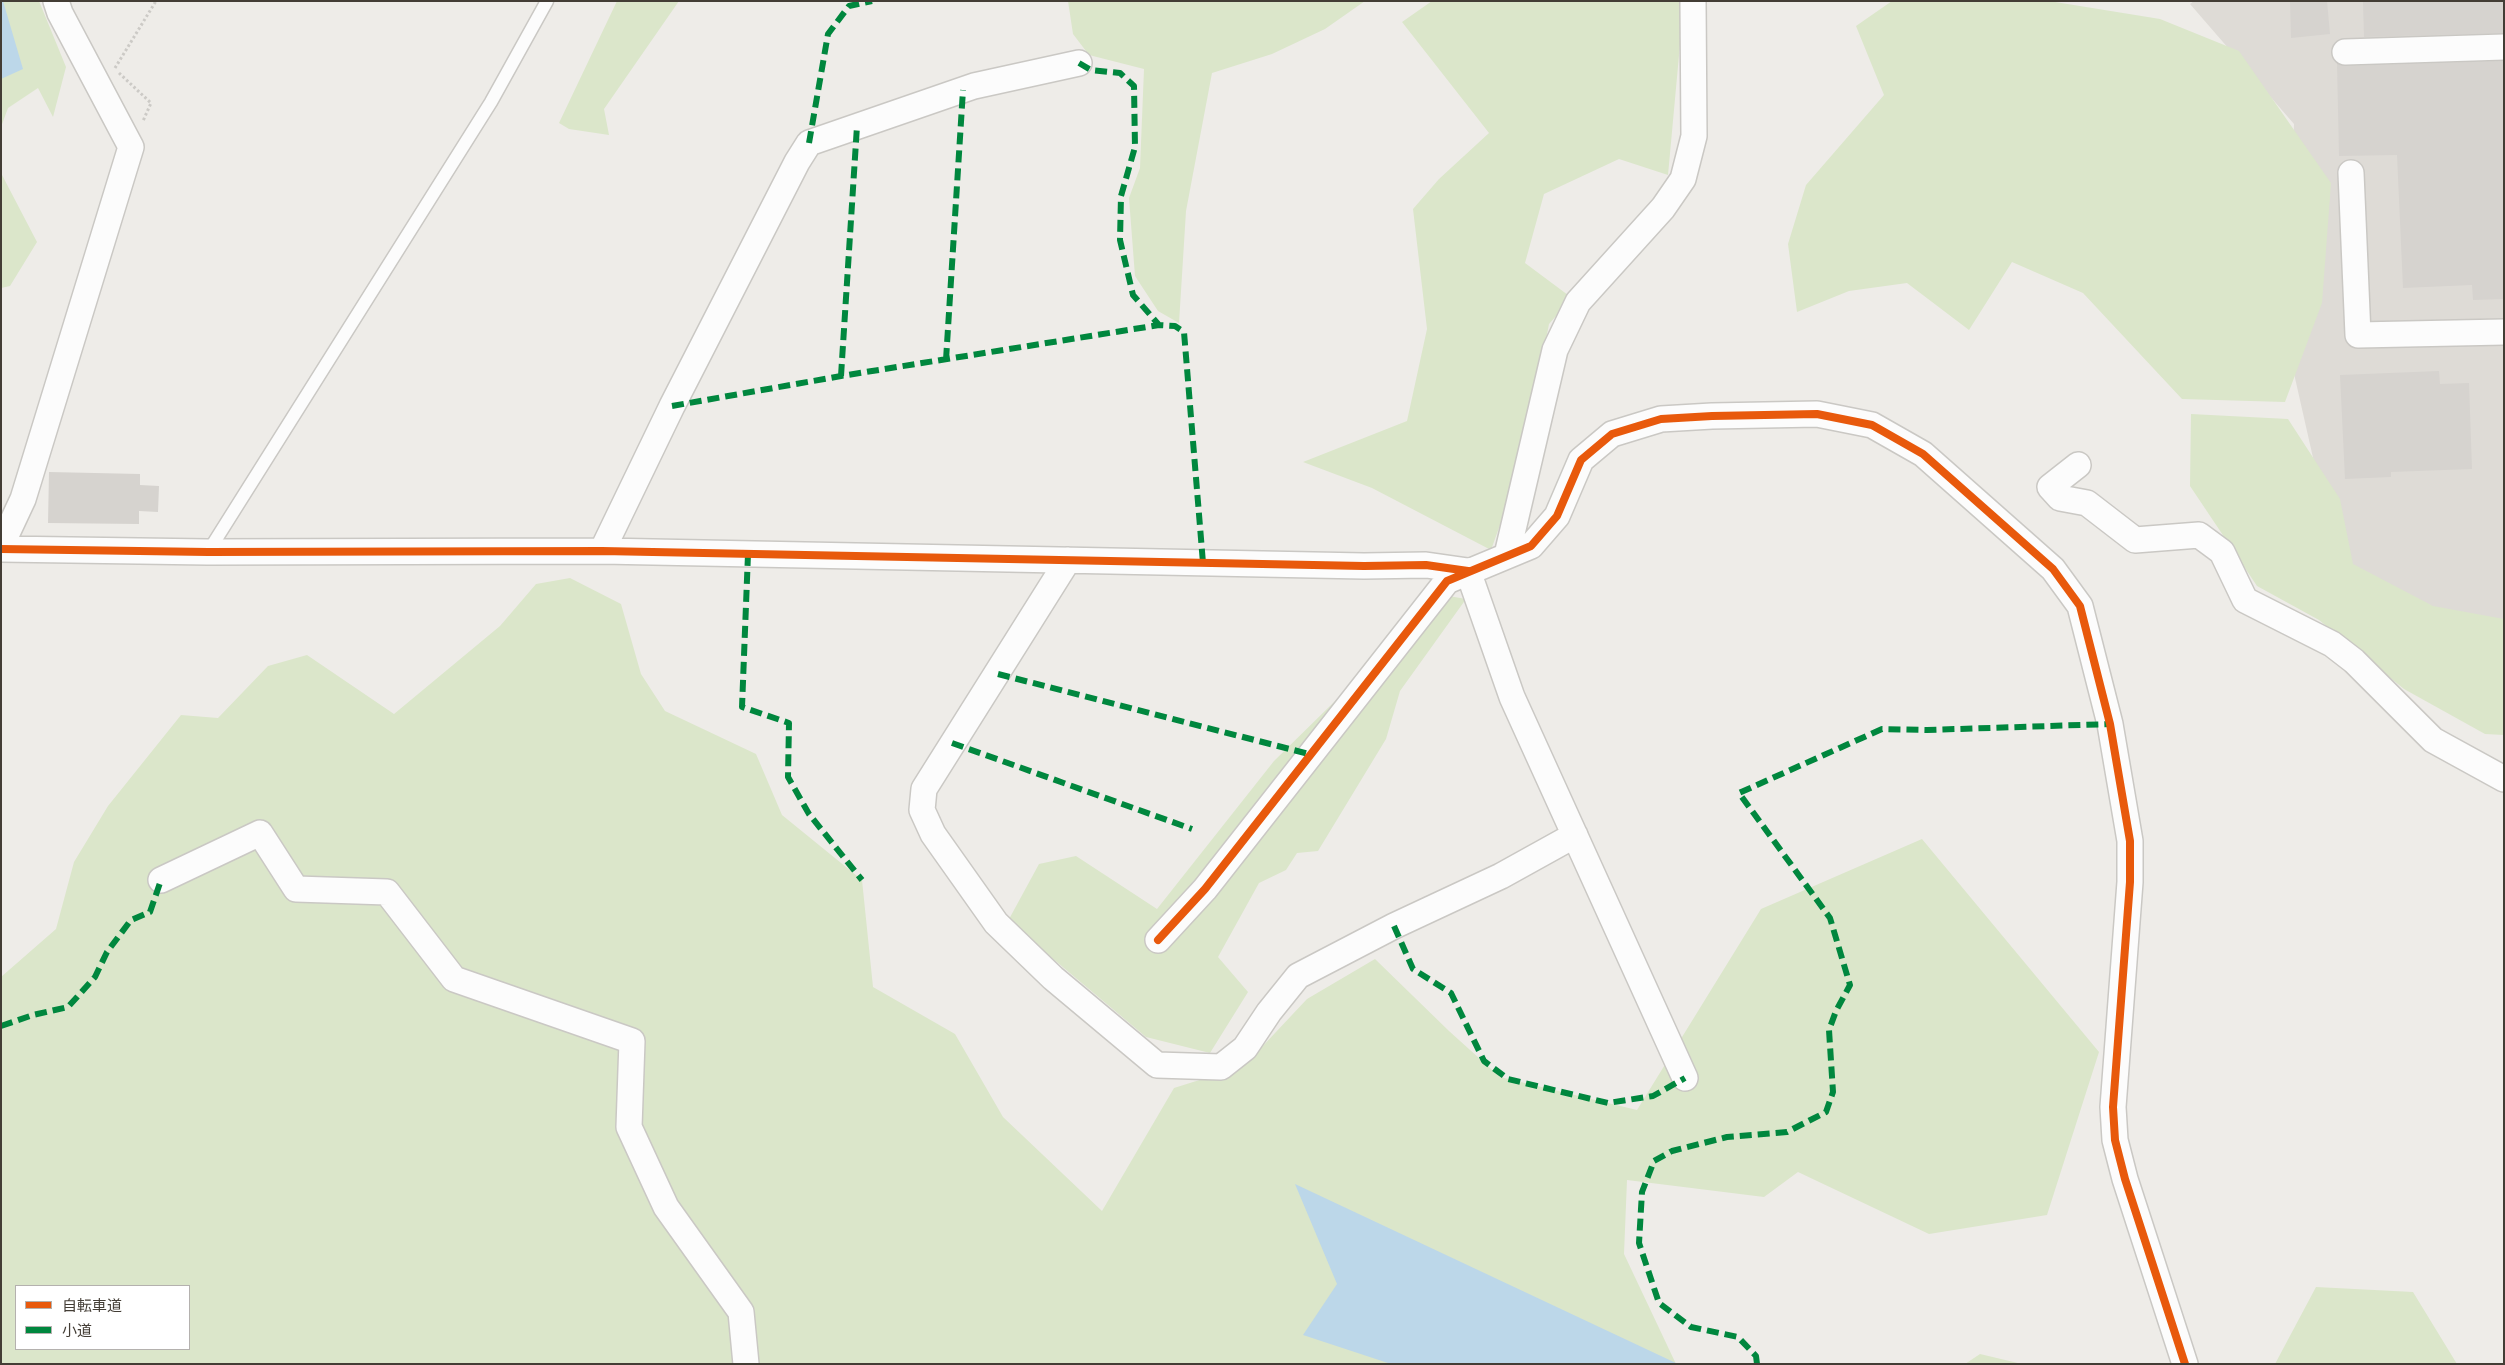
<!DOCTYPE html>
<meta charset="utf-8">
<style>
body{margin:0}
#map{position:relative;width:2505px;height:1365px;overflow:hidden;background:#eeece8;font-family:"IBM Plex Sans","Noto Sans JP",sans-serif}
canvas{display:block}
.frame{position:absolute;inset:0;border:2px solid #433d35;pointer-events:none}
.legend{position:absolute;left:15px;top:1285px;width:175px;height:65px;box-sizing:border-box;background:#fff;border:1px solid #b4b1ae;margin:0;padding:6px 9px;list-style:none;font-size:15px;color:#433d35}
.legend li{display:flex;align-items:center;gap:10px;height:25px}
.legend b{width:25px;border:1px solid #b4b1ae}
</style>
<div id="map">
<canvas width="2505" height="1365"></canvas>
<div class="frame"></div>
<ul class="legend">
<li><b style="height:6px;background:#e8590c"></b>自転車道</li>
<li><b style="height:6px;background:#00873e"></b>小道</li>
</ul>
</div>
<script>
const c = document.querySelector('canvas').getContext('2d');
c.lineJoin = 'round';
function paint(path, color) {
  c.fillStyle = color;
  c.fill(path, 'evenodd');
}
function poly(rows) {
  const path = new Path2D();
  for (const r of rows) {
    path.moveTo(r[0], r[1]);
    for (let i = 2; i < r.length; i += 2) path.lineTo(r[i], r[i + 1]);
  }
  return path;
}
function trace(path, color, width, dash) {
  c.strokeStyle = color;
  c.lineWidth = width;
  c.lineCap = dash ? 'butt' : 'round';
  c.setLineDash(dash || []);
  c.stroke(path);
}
paint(poly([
 [2194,1,2504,1,2504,656,2342,586,2288,347,2294,124,2190,4]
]), '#dedbd6');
paint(poly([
 [1,1,39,1,66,67,53,117,38,88,8,108,1,127],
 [617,1,679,1,604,109,609,135,569,129,559,123],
 [1068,1,1365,1,1325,29,1272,54,1212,73,1186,211,1179,323,1158,311,1135,276,1129,198,1140,168,1144,69,1089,55,1073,34],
 [1432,1,1684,1,1668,175,1619,159,1544,194,1525,263,1572,298,1549,324,1522,464,1491,550,1372,488,1303,462,1407,421,1427,329,1413,209,1439,179,1489,133,1402,22],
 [1892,1,2049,1,2160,19,2239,51,2331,183,2322,303,2285,402,2182,399,2083,293,2012,262,1969,330,1907,283,1849,291,1797,312,1788,244,1806,185,1884,95,1856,26],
 [1,173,37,242,10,286,1,288],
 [2191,414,2288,419,2340,499,2353,564,2433,606,2504,619,2504,735,2485,734,2404,689,2319,620,2257,586,2190,486],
 [570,578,621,604,641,674,665,711,756,754,782,815,862,880,873,987,955,1034,1003,1117,1102,1211,1174,1088,1244,1066,1307,999,1375,959,1449,1031,1500,1077,1637,1110,1761,909,1922,839,2099,1052,2047,1215,1929,1234,1798,1172,1764,1197,1627,1180,1624,1254,1676,1364,1,1364,1,977,56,929,74,862,108,806,181,715,218,718,268,666,307,655,394,714,500,626,536,584],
 [16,1286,189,1286,189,1349,16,1349],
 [1443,595,1466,599,1400,691,1386,739,1318,851,1297,853,1286,870,1259,883,1218,957,1248,992,1210,1053,1146,1037,1008,921,1039,864,1076,856,1157,909,1274,761],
 [2316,1287,2413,1292,2457,1364,2275,1364],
 [1980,1354,2022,1364,1965,1364]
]), '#dbe6ca');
paint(poly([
 [1,1,3,1,23,69,1,79],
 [1295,1184,1678,1364,1391,1364,1303,1335,1337,1284]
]), '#bcd7e9');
paint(poly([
 [2290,1,2327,1,2330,34,2291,38],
 [2504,1,2504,33,2364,37,2363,2],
 [2504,61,2504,299,2473,300,2472,285,2403,288,2397,155,2339,156,2337,63,2345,66],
 [2439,371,2440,384,2469,383,2472,469,2391,472,2391,477,2345,479,2340,375],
 [49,472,140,474,140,485,159,486,158,512,139,511,139,524,48,523]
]), '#d6d3cf');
const lane = poly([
 [208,552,491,102,547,1]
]);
const street = poly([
 [2345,52,2504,47],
 [2351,173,2358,335,2504,332],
 [2078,465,2050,487,2060,498,2087,503,2135,540,2199,535,2222,552,2245,600,2332,644,2354,661,2433,740,2504,779],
 [1,546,23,499,131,147,60,13,56,1],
 [1,549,208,552,602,551,1364,566,1426,565,1468,571],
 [602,551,672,406,797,162,809,143,974,86,1079,63],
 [1507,555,1555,350,1578,302,1663,208,1683,179,1694,136,1693,1],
 [1068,560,924,789,922,810,933,834,996,923,1053,978,1157,1065,1221,1067,1245,1048,1269,1012,1298,976,1394,926,1501,876,1575,835],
 [1468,571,1512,697,1685,1078],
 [161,880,260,833,296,889,387,892,454,979,632,1041,629,1127,666,1207,741,1312,746,1364],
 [1158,940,1205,889,1447,581,1531,546,1557,516,1581,460,1612,434,1661,419,1712,416,1817,414,1872,425,1923,454,2053,569,2080,606,2110,724,2130,841,2130,882,2113,1107,2115,1140,2125,1179,2185,1364]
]);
trace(lane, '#cac8c4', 15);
trace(street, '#cac8c4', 28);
trace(poly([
 [115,68,156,1],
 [119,73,151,103,143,121]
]), '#cccac6', 3, [2.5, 2.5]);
trace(lane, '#fcfcfc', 12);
trace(street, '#fcfcfc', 25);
trace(poly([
 [2098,2,2098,1],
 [1079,63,1091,70,1120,73,1134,86,1135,147,1121,196,1120,240,1133,295,1159,325],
 [809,143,828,34,849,6,872,1],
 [946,360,963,90],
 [841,376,857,126],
 [672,406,841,376,1159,325,1175,326,1184,332,1203,563],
 [748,554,742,707,789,723,788,777,809,814,862,880],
 [998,674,1309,754],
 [952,743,1192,829],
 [1394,926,1413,969,1451,993,1484,1061,1508,1079,1608,1103,1653,1096,1685,1078],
 [1,1026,33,1015,68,1007,95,977,107,952,131,920,150,912,161,880],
 [1757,1364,1756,1356,1738,1337,1691,1327,1659,1303,1639,1243,1642,1192,1654,1161,1672,1151,1727,1137,1787,1132,1826,1112,1833,1092,1829,1030,1836,1011,1850,985,1830,918,1739,793,1882,729,1927,730,2110,724]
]), '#00873e', 6, [12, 6]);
trace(poly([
 [1,549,208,552,602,551,1364,566,1426,565,1468,571],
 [1158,940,1205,889,1447,581,1531,546,1557,516,1581,460,1612,434,1661,419,1712,416,1817,414,1872,425,1923,454,2053,569,2080,606,2110,724,2130,841,2130,882,2113,1107,2115,1140,2125,1179,2185,1364]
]), '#e8590c', 8);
</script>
